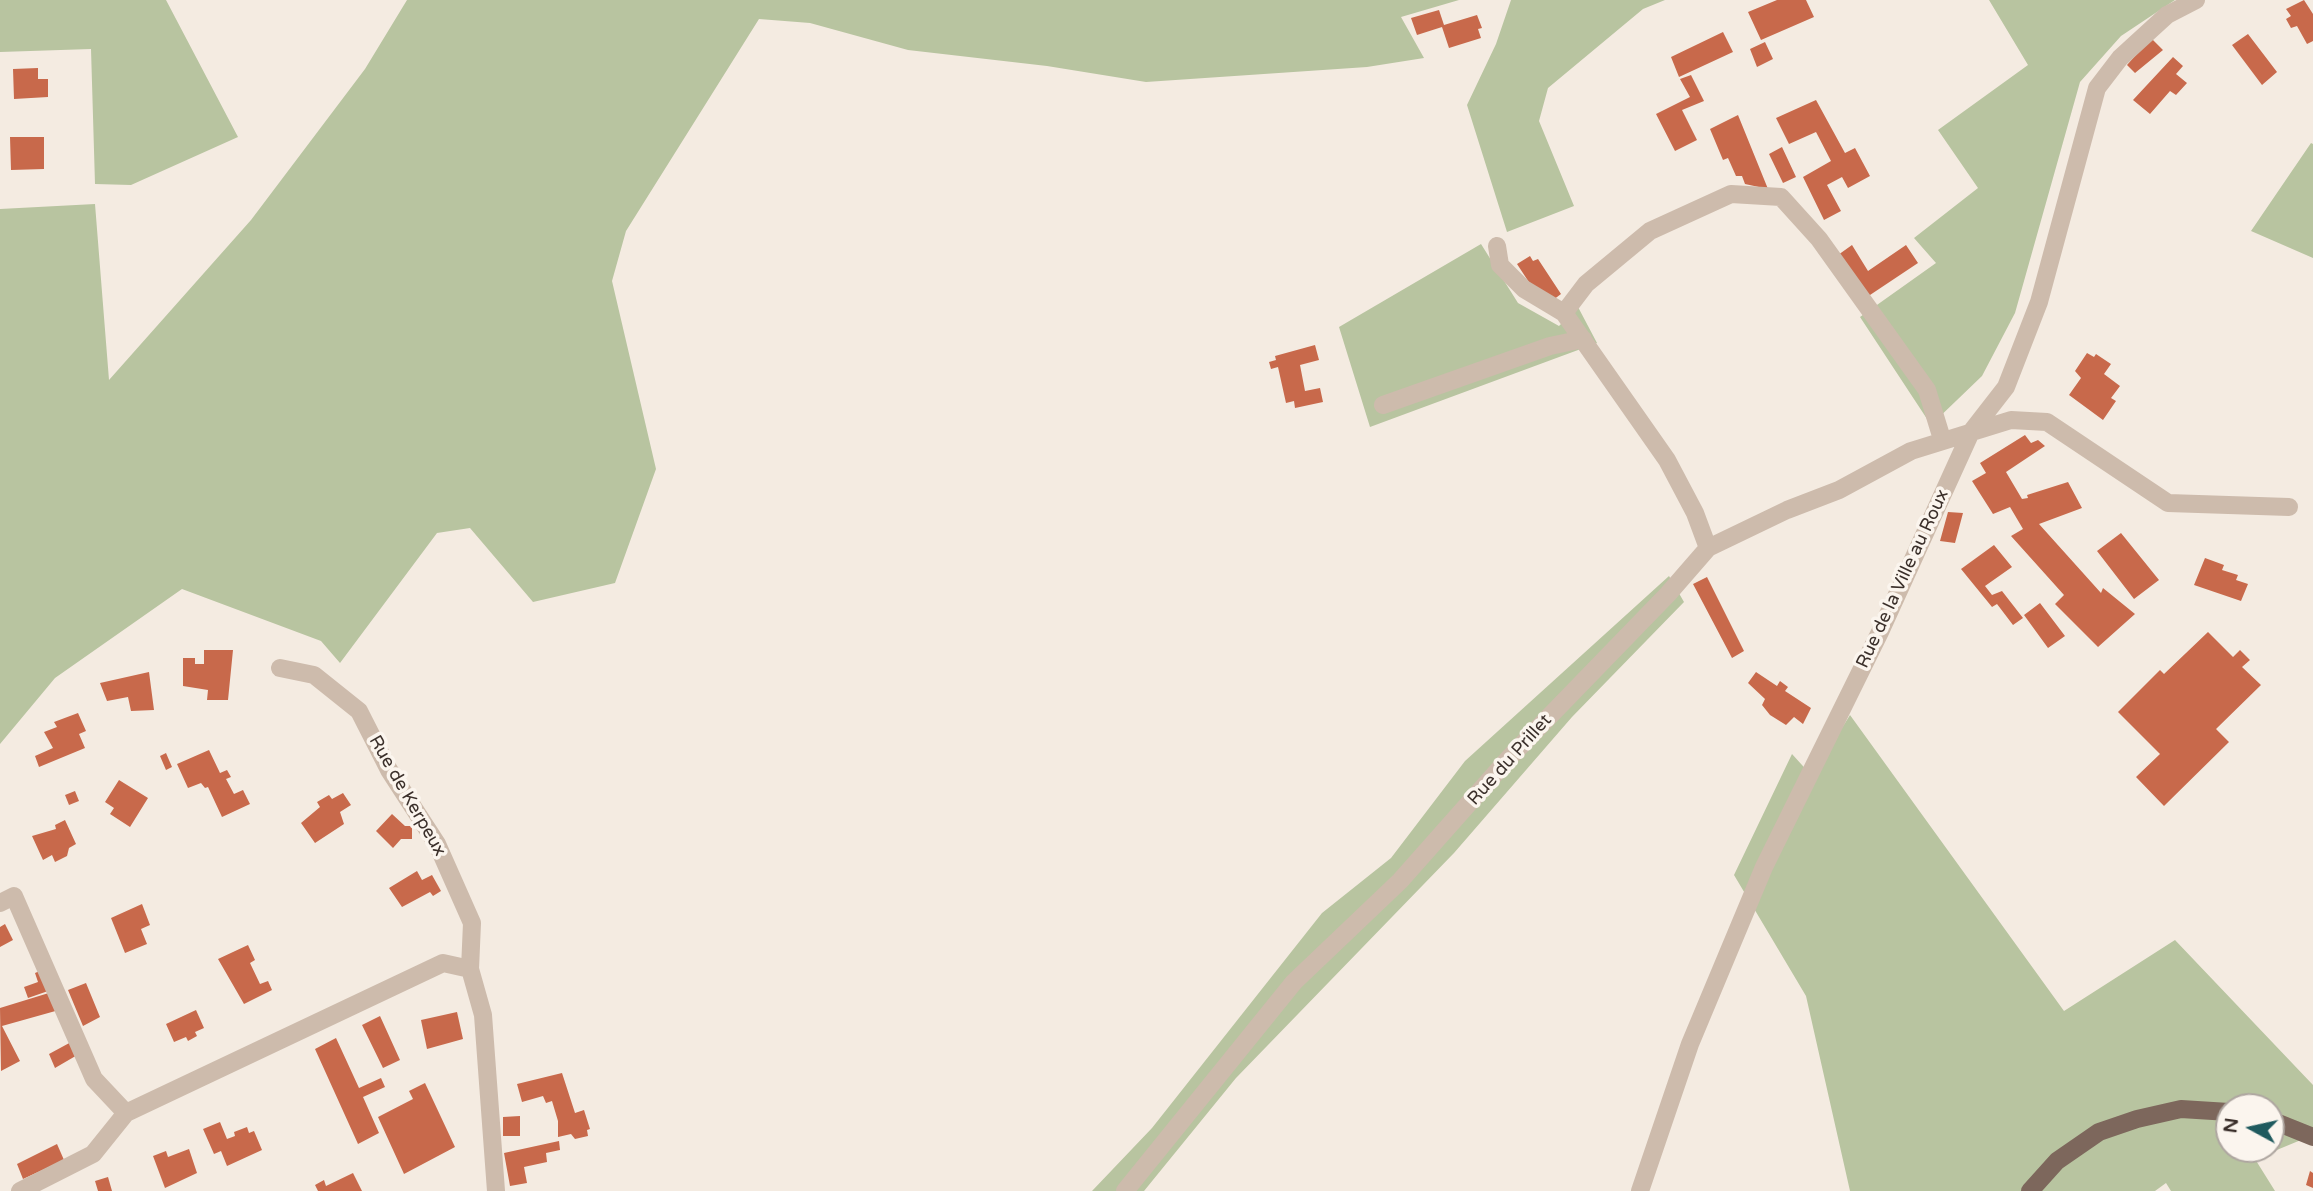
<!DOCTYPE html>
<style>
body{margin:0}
#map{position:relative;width:2313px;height:1191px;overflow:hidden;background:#f4ebe1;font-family:"Varela Round",sans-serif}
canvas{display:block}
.north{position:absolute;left:2215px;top:1093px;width:70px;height:70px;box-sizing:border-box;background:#fbf5ee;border:2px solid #aea6a0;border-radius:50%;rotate:278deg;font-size:19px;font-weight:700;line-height:28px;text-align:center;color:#3b302b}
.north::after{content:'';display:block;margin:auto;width:24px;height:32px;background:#1f5a5e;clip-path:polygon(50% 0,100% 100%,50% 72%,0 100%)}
</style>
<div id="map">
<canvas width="2313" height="1191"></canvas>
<div class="north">N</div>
</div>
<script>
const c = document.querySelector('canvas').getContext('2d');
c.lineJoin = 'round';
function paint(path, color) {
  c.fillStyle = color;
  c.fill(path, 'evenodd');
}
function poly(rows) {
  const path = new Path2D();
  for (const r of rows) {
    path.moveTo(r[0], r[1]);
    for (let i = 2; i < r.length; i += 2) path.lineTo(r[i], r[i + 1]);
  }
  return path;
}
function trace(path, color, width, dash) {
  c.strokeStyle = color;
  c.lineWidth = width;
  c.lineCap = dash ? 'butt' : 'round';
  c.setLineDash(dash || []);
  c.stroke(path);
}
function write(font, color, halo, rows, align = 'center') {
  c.font = font + ' "Varela Round",sans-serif';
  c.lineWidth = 7;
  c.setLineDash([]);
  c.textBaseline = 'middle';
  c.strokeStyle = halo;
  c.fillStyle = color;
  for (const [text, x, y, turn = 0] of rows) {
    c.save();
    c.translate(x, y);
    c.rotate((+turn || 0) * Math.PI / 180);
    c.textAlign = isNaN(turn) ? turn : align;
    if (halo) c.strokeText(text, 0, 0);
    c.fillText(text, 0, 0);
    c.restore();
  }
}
paint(poly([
 [0,0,166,0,238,137,131,185,95,184,91,49,0,52],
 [407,0,1459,0,1401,17,1424,58,1367,67,1146,82,1047,66,908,50,810,23,759,19,626,231,612,281,656,469,615,583,533,602,470,528,437,533,340,663,321,641,182,589,55,678,0,744,0,209,95,204,109,380,251,220,365,69],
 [1511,0,1665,0,1643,9,1548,88,1539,121,1574,206,1507,232,1467,105,1496,44],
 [1989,0,2175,0,2121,36,2080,82,2015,313,1982,376,1931,425,1860,317,1936,263,1914,238,1978,188,1938,130,2028,65],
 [2311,143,2313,144,2313,258,2251,231],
 [1481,244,1518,303,1559,326,1578,307,1597,343,1370,427,1339,327],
 [1669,576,1684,602,1572,717,1454,853,1236,1078,1144,1191,1092,1191,1152,1128,1322,913,1391,858,1465,761],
 [1850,715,2064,1011,2175,940,2313,1085,2313,1135,2255,1159,2275,1191,2171,1191,2166,1183,2155,1191,1850,1191,1806,996,1734,875,1792,754,1812,776],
 [2229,1107,2271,1107,2271,1149,2229,1149]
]), '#b8c4a0');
paint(poly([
 [1777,0,1806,0,1814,17,1761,40,1748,12],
 [2304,0,2313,14,2313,41,2307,44,2297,26,2291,28,2286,19,2291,16,2286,9],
 [1439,10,1444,25,1477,15,1482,28,1478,29,1481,38,1449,48,1442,27,1417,35,1411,18],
 [1723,32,1733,52,1679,77,1671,57],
 [2248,34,2277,72,2262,85,2232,45],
 [2151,38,2163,50,2135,73,2127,65],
 [1765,42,1773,59,1757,67,1750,49],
 [2173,57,2183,66,2176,74,2187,83,2176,95,2170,91,2150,114,2133,100],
 [38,68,38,79,48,79,48,97,14,99,13,69],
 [1691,75,1704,101,1682,110,1697,140,1675,151,1656,114,1690,97,1680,79],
 [1816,100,1845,153,1855,148,1870,176,1848,188,1842,177,1827,185,1841,211,1824,220,1803,177,1831,161,1816,132,1789,144,1776,118],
 [1738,115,1768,189,1745,184,1742,176,1736,176,1728,158,1723,160,1710,129],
 [10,137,44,137,44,169,11,170],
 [1782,147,1796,177,1783,183,1769,154],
 [1852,245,1868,271,1906,245,1918,263,1864,299,1838,255],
 [1530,256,1533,261,1538,259,1561,294,1549,303,1538,296,1517,264],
 [1315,345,1319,360,1300,365,1305,391,1320,388,1323,402,1295,408,1294,401,1286,403,1278,367,1271,369,1269,362,1276,360,1275,356],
 [2087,353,2094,357,2096,354,2111,364,2104,374,2120,386,2111,398,2116,401,2103,420,2069,395,2081,378,2075,371],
 [2025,435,2031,443,2038,440,2045,446,2006,472,2022,499,2028,498,2027,495,2068,482,2082,508,2039,524,2101,593,2103,588,2135,614,2098,647,2055,604,2064,595,2011,536,2023,529,2010,507,1993,514,1972,481,1986,473,1980,463],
 [1948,512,1963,513,1955,543,1940,541],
 [2121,533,2159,580,2134,599,2097,551],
 [1994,545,2012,567,1985,586,1992,595,2002,591,2023,618,2013,625,1997,604,1992,607,1961,569],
 [2205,558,2224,565,2222,570,2238,575,2236,580,2248,584,2241,601,2194,585],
 [1707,577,1744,651,1732,658,1693,584],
 [2040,603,2065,636,2048,648,2024,615],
 [2208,632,2233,657,2240,650,2250,660,2242,667,2261,685,2216,729,2229,742,2164,806,2136,777,2160,754,2118,712,2160,670,2164,674],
 [204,650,233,650,228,700,207,700,208,690,183,686,183,658,195,658,195,664,204,664],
 [149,672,154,710,131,711,128,697,107,701,100,683],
 [1756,672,1777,686,1780,681,1788,687,1785,691,1811,708,1803,724,1794,717,1786,725,1770,715,1762,705,1765,699,1748,683],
 [78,713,86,731,79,734,85,748,39,767,35,756,53,748,44,732,57,727,54,722],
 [209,750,220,773,227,770,231,777,226,779,234,794,243,790,250,804,222,817,208,787,205,788,201,783,188,788,177,764],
 [166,753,172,767,166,770,160,756],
 [119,780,148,798,130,827,110,814,114,808,105,802],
 [75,791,79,801,69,805,65,795],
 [343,793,351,805,340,812,344,824,315,843,301,823,320,807,317,802,329,795,332,799],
 [392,814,405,826,412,826,412,839,401,839,393,848,376,831],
 [65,820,76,844,69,848,67,856,55,862,52,855,43,860,32,836,56,829,55,825],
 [417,871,422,880,432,875,441,891,433,896,430,892,402,907,389,888],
 [142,904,150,925,141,929,147,944,125,953,111,918],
 [5,924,13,940,0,947,0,927],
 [248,945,255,960,250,963,260,984,268,981,272,990,244,1004,218,959],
 [42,970,51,990,28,998,24,987,38,982,35,973],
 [86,983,100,1017,83,1026,68,990],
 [52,992,59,1010,2,1026,20,1061,1,1071,0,1008],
 [196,1010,204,1028,195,1032,197,1036,188,1041,186,1037,174,1042,166,1024],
 [457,1012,463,1039,427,1049,421,1020],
 [380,1016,400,1060,383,1068,362,1025],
 [336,1038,359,1088,381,1078,385,1087,363,1097,379,1133,358,1144,315,1049],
 [73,1041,79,1054,55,1068,49,1054],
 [562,1073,575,1113,584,1110,590,1129,587,1130,588,1136,575,1139,571,1134,558,1137,558,1121,552,1101,546,1103,543,1096,522,1102,517,1084],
 [425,1083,455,1147,404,1174,378,1117,413,1099,409,1091],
 [520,1116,520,1136,503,1136,503,1117],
 [220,1122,227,1139,235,1136,234,1132,247,1127,249,1133,254,1131,262,1150,227,1166,221,1151,214,1154,203,1129],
 [559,1141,560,1150,546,1153,547,1162,524,1167,527,1183,510,1186,504,1153],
 [57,1144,64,1160,23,1179,17,1164],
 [189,1149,197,1173,165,1188,153,1156,166,1151,168,1157],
 [2310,1171,2313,1173,2313,1188,2306,1185],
 [353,1173,362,1191,318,1191,315,1185,324,1180,326,1186],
 [108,1177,112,1191,98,1191,95,1181]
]), '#c8694b');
trace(poly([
 [1497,246,1500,265,1524,289,1564,313],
 [1383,405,1550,346,1583,339],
 [1708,548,1695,513,1667,460,1564,313,1586,284,1650,231,1731,194,1781,197,1819,239,1927,390,1942,439],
 [280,668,314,675,359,711,389,770,437,844,472,923,470,969],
 [0,903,14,896,94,1079,126,1113,443,963,470,969,483,1015,496,1191],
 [20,1191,93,1154,126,1113],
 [1125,1191,1294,982,1400,881,1509,758,1668,594,1708,548,1787,510,1839,490,1911,451,2011,420,2047,422,2168,503,2289,507],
 [1640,1191,1690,1044,1764,867,1880,632,1971,432,2006,387,2039,302,2097,88,2120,58,2167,15,2196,0]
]), '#cdbbac', 18);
trace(poly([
 [2271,1120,2313,1137],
 [2030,1191,2057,1161,2099,1132,2137,1119,2181,1109,2229,1112]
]), '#7d675c', 18);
write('18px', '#3b302b', '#fbf5ee', [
 ["Rue de la Ville au Roux",1903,579,-65],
 ["Rue du Prillet",1510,760,-48],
 ["Rue de Kerpeux",407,796,60]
]);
</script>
